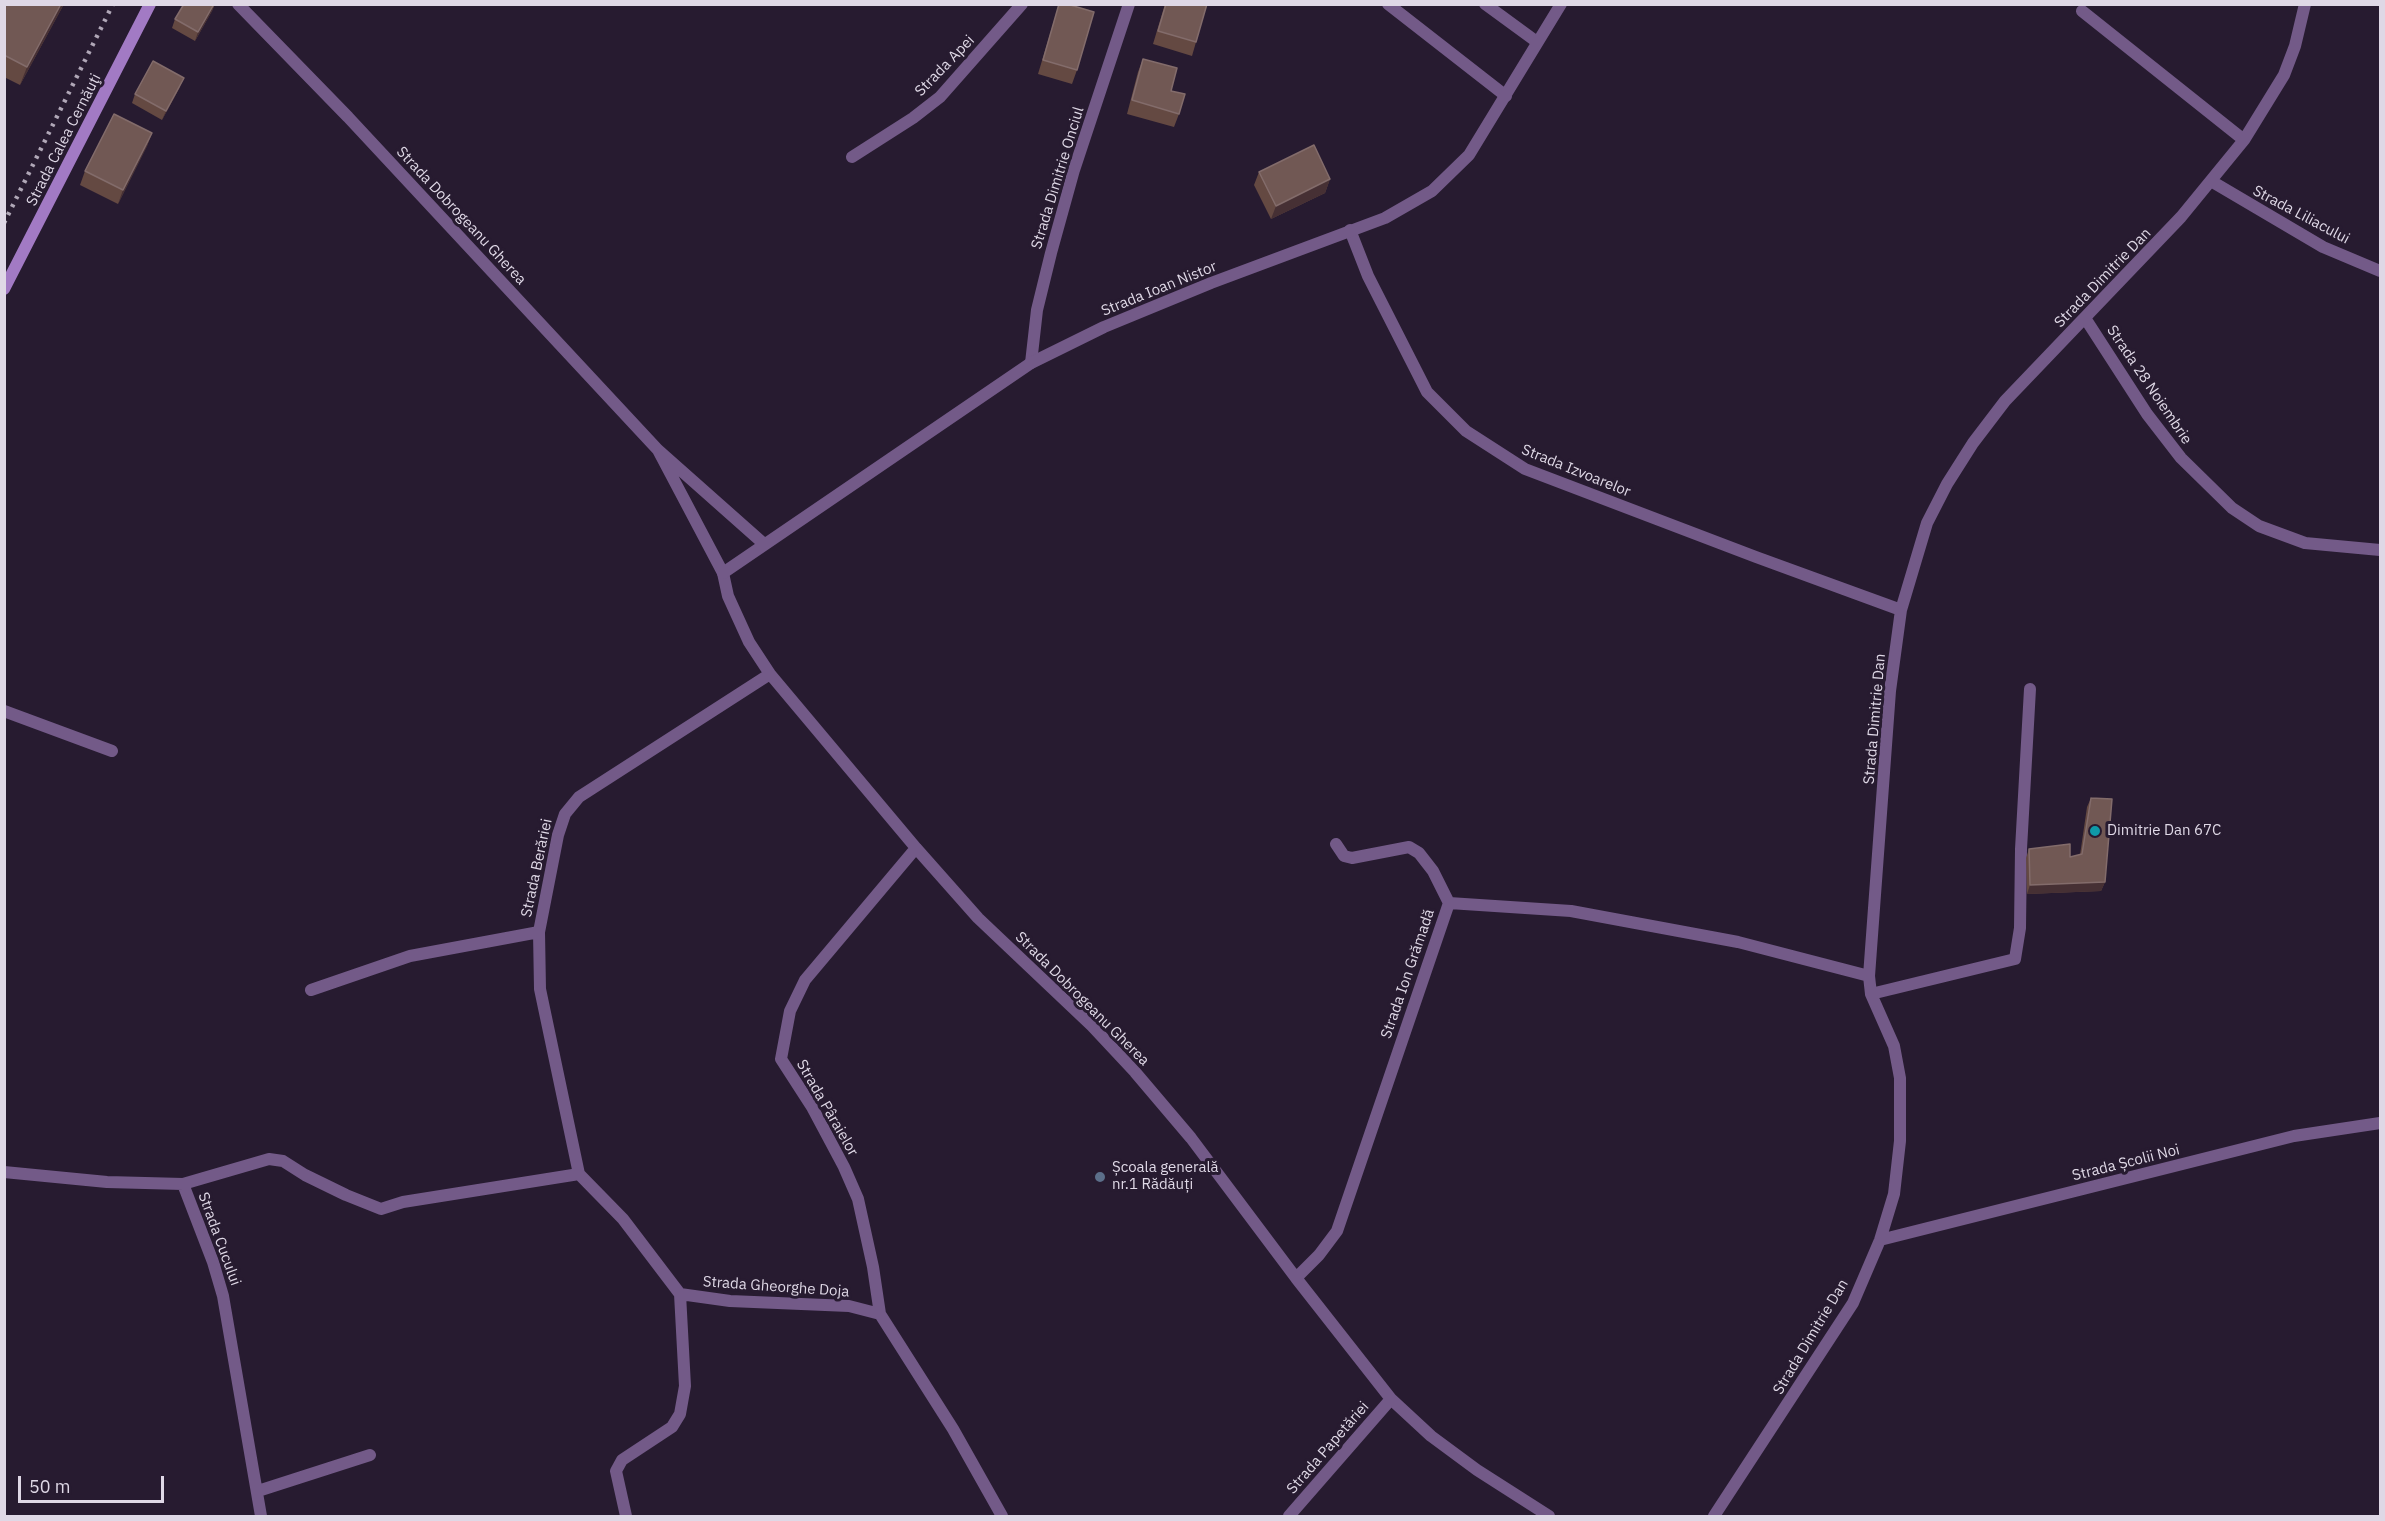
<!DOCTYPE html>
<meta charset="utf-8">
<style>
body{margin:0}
#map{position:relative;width:2385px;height:1521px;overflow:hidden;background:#271b30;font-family:"IBM Plex Sans",sans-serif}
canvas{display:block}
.frame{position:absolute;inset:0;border:6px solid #dfd8e6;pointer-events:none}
.scale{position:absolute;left:18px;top:1476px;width:146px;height:27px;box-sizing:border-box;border:3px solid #dfd8e6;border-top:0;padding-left:8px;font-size:18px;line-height:21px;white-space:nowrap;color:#dfd8e6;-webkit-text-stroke:4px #271b30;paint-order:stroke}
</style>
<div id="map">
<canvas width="2385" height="1521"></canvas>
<div class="frame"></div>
<div class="scale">50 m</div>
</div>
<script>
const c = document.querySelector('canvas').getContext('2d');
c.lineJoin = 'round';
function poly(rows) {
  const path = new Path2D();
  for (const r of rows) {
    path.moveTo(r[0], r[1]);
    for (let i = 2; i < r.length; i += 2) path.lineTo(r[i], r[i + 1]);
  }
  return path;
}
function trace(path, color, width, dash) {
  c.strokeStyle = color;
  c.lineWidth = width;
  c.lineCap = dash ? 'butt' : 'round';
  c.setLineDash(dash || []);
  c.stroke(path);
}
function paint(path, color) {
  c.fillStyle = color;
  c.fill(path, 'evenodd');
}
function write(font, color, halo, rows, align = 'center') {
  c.font = font + ' "IBM Plex Sans",sans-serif';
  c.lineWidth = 6;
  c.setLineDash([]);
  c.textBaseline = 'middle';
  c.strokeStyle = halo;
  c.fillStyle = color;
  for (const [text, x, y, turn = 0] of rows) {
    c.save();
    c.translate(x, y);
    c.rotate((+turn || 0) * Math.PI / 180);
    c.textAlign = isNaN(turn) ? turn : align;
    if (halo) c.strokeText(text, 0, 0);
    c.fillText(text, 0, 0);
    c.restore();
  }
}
trace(poly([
 [1388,4,1506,96],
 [1485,4,1537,42],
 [2082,11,2244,140],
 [852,157,913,118,940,97,1022,4],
 [2211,181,2323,247,2380,271],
 [1350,230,1368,276,1427,392,1466,431,1525,469,1756,557,1901,610],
 [2085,318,2147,414,2181,458,2232,508,2259,526,2305,543,2380,550],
 [1031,363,1037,310,1051,253,1074,170,1129,4],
 [723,573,728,596,749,642,770,674,916,848,978,918,1092,1026,1135,1072,1191,1138,1296,1278,1391,1399,1431,1436,1477,1470,1549,1516],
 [4,711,112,751],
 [1336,844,1344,856,1352,858,1409,847,1419,853,1433,871,1449,903],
 [311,990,410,956,539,932],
 [1871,994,2015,959,2020,928,2021,849,2030,689],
 [4,1172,107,1182,183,1184,213,1262,223,1296,261,1516],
 [579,1174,540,989,539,932,558,835,565,814,579,797,770,674],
 [183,1184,269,1159,283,1161,305,1175,346,1195,381,1209,403,1202,579,1174,623,1219,680,1294,730,1301,849,1306,880,1314,953,1429,1002,1516],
 [1880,1240,2294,1136,2380,1123],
 [1296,1278,1319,1255,1337,1231,1449,903,1571,911,1738,942,1869,976],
 [880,1314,873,1267,858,1199,844,1167,812,1107,781,1059,790,1011,805,980,916,848],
 [258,1491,370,1455],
 [626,1516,616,1471,622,1460,672,1427,680,1414,685,1386,680,1294],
 [1289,1516,1391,1399],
 [1714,1516,1853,1303,1880,1240,1894,1194,1900,1141,1900,1078,1894,1046,1871,994,1869,976,1890,691,1901,610,1927,523,1947,484,1973,443,2005,401,2181,217,2244,140,2284,75,2295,46,2305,4]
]), '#735a88', 12);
trace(poly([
 [238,4,348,117,658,450,764,544],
 [658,450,723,573,1031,363,1104,327,1211,283,1385,218,1432,191,1469,155,1561,4]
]), '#735a88', 12);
trace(poly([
 [4,289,150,4]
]), '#a27ac4', 12);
trace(poly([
 [4,223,113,4]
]), '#b0a7b7', 4.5, [3, 6]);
paint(poly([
 [4,4,64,4,20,85,4,77],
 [184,4,215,4,212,11,195,41,172,28,175,19],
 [1059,4,1077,70,1072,84,1038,74],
 [1165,4,1207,4,1192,56,1153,44],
 [1143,59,1171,91,1179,114,1174,127,1127,114,1138,72],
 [180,87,162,120,132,103,135,94],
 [152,133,147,146,118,204,80,185,85,171],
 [1259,172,1330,179,1325,193,1271,219,1254,185],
 [2091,798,2105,882,2101,891,2027,894,2026,858,2029,849,2070,857,2080,855,2087,807]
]), '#644942');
paint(poly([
 [61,4,64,4,20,85,27,67],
 [214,4,212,11,195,41,198,32],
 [184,78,180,87,162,120,166,111],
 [152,133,147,146,118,204,123,190],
 [1330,179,1325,193,1271,219,1276,206],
 [2105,882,2101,891,2027,894,2030,885]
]), '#463034');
const building = poly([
 [4,4,61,4,27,67,4,55,4,4],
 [184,4,214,4,198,32,175,19,184,4],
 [1059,4,1067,4,1094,12,1077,70,1043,60,1059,4],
 [1166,4,1207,4,1196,42,1158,31,1166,4],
 [1143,59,1177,68,1171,91,1185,94,1179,114,1132,100,1143,59],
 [153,61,184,78,166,111,135,94,153,61],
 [114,114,152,133,123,190,85,171,114,114],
 [1314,145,1330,179,1276,206,1259,172,1314,145],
 [2091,798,2112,799,2105,882,2030,885,2029,849,2070,844,2070,857,2082,854,2091,798]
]);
paint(building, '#715854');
trace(building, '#836c6b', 1.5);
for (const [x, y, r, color] of [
 [2095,831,6,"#0f9aa8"],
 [1100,1177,6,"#5c6f8a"]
]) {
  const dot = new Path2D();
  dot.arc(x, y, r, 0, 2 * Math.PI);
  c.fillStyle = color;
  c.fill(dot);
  trace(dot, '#271b30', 2);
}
write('15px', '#dfd8e6', '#271b30', [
 ["Strada Apei",945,66,-46],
 ["Strada Calea Cernăuţi",64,140,-63],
 ["Strada Dimitrie Onciul",1058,178,-73],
 ["Strada Liliacului",2301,215,28],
 ["Strada Dobrogeanu Gherea",461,216,47],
 ["Strada Dimitrie Dan",2103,278,-46],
 ["Strada Ioan Nistor",1159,289,-22],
 ["Strada 28 Noiembrie",2149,385,56],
 ["Strada Izvoarelor",1576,471,22],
 ["Strada Dimitrie Dan",1875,719,-85],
 ["Strada Berăriei",537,868,-78],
 ["Strada Ion Grămadă",1408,974,-71],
 ["Strada Dobrogeanu Gherea",1082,999,45],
 ["Strada Pâraielor",827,1108,60],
 ["Strada Școlii Noi",2126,1163,-14],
 ["Strada Cucului",219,1239,70],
 ["Strada Gheorghe Doja",776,1287,4],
 ["Strada Dimitrie Dan",1811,1337,-59],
 ["Strada Papetăriei",1328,1448,-49]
]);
write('15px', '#dfd8e6', '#271b30', [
 ["Dimitrie Dan 67C",2107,831],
 ["Școala generală",1112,1168],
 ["nr.1 Rădăuți",1112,1185]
], 'left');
</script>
